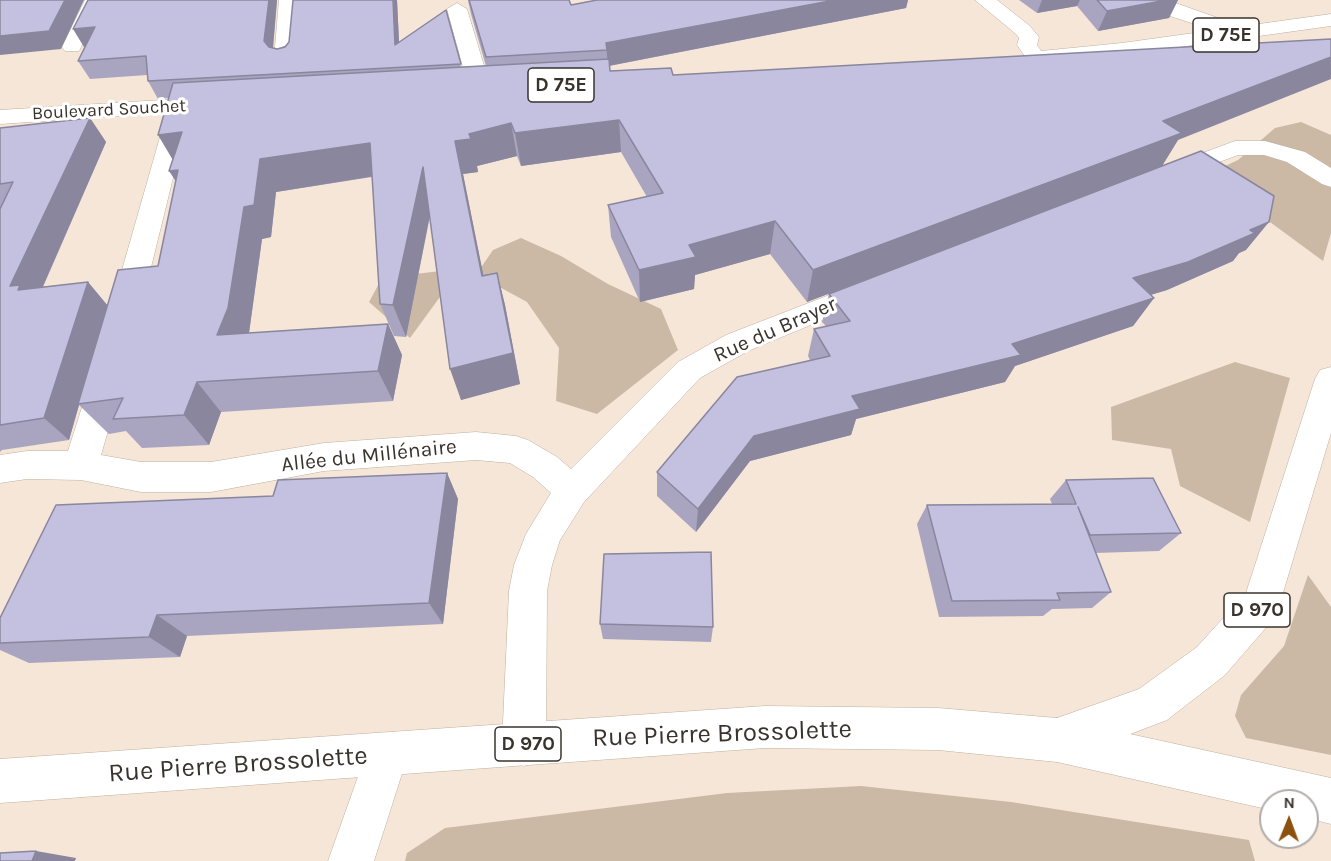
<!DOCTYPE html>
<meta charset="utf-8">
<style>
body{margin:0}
#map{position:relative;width:1331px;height:861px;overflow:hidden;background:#f6e6d7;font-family:Karla,sans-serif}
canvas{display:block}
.north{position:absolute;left:1259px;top:789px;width:60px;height:60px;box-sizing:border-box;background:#fff;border:2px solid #b0adab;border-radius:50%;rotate:1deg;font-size:16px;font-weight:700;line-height:24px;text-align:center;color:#39332d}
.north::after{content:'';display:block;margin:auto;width:21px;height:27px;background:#8c510c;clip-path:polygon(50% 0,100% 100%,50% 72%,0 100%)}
</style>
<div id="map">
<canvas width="1331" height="861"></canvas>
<div class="north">N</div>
</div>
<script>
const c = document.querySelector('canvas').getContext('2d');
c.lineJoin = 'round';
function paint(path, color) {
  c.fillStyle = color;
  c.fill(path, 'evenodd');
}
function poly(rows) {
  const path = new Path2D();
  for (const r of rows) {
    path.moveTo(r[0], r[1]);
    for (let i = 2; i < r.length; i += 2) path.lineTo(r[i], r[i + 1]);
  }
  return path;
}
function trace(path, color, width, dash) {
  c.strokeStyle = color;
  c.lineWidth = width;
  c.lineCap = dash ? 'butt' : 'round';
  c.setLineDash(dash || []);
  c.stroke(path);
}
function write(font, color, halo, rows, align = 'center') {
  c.font = font + ' Karla,sans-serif';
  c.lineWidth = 6;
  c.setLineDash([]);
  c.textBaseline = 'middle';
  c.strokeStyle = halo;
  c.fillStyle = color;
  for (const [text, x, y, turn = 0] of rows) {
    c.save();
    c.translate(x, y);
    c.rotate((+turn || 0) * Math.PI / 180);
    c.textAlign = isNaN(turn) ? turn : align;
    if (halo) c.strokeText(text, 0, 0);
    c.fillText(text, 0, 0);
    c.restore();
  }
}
paint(poly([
 [1301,122,1331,135,1331,233,1323,261,1206,175,1238,160,1275,128],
 [521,238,561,256,608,284,661,309,678,350,597,414,556,401,559,348,527,302,494,284,445,290,410,338,369,302,382,278,482,266,493,250],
 [1235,362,1290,378,1250,522,1180,486,1171,449,1112,440,1111,407],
 [1308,575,1331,607,1331,755,1246,738,1235,716,1241,695,1284,646],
 [861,786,1011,802,1249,840,1255,861,405,861,407,853,445,828,727,793]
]), '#ccb9a5');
const minor = poly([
 [85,0,105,0,79,51,65,51,62,47,85,0],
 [279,0,299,0,294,59,291,63,284,65,277,63,274,59,279,0],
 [975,0,997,0,1030,26,1039,37,1037,45,1046,58,1043,62,1029,62,1017,45,1019,38,1016,34,975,0],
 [1141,0,1167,0,1249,29,1252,33,1249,37,1242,39,1235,37,1173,17,1144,4,1141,0],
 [457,3,467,9,491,89,488,94,472,94,469,89,447,9,457,3],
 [179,102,187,104,190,109,140,312,135,319,125,322,115,319,110,312,168,109,171,104,179,102],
 [1235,141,1265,141,1305,152,1331,168,1331,187,1322,184,1287,162,1264,155,1238,155,1171,180,1162,178,1159,173,1162,168,1235,141],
 [868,280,878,283,882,290,878,297,748,351,700,378,584,502,560,540,552,565,547,591,546,744,539,759,524,766,509,759,502,744,509,591,514,565,526,534,551,493,533,477,510,463,476,460,324,471,211,492,141,492,81,480,27,479,0,483,0,455,27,451,68,451,91,379,96,370,107,367,118,370,123,379,101,455,141,462,211,462,324,443,476,432,516,436,528,440,557,457,571,469,678,362,726,335,868,280],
 [386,733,401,740,408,755,374,861,328,861,371,740,386,733]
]);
const tertiary = poly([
 [1057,718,1331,778,1331,824,1307,818,1307,801,1271,801,1271,810,1057,762,1042,755,1035,740,1042,725,1057,718]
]);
const primary = poly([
 [1331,14,1331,26,1122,55,1041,63,1034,61,1031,57,1034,53,1041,51,1122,43,1331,14],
 [211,97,219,99,222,104,219,109,0,124,0,110,211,97],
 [1331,367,1331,433,1276,616,1225,675,1167,720,1057,762,938,750,765,748,0,803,0,759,765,706,938,708,1057,718,1139,689,1197,647,1246,593,1315,379,1320,370,1331,367]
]);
trace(minor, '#beb0a1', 1);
trace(tertiary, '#beb0a1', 1);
trace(primary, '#beb0a1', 1);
paint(minor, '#fff');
paint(tertiary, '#fff');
paint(primary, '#fff');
paint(poly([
 [88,0,277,0,273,48,277,49,397,0,399,42,446,10,461,67,486,66,471,14,468,0,569,0,571,5,597,0,908,0,906,8,609,66,610,71,673,75,1178,140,1162,166,807,302,770,254,695,275,694,289,640,302,611,237,608,205,647,197,621,152,521,166,517,156,477,166,478,172,463,174,483,275,497,273,505,305,520,384,461,400,430,216,406,337,394,336,380,304,372,177,276,192,271,237,262,239,249,333,388,324,402,355,393,401,221,412,209,445,142,448,126,431,109,434,79,405,69,440,2,450,0,452,0,128,90,118,106,142,43,287,88,282,107,305,158,266,176,181,173,160,169,98,158,99,148,81,147,75,90,79,78,61,85,46,84,47],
 [1019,0,1178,0,1169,18,1098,31,1077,6,1037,13],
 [1246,250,1239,253,1233,261,1167,290,1150,295,1154,298,1133,326,1015,366,1005,382,856,419,851,435,750,461,696,532,657,496,657,472,810,360,808,356,814,329,826,326,822,322,829,294],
 [447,473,458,499,443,624,187,636,180,657,29,663,0,650,0,618,273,496],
 [1066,480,1181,533,1159,551,1095,553,1111,592,1092,608,1052,609,1043,616,939,617,917,524,927,505,1052,504,1050,499],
 [600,624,713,627,711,642,603,639]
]), '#a9a5c1');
paint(poly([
 [65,0,84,0,61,49,0,55,0,36],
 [269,0,277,0,272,59,264,41],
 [393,0,397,0,400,62,395,45],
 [835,0,908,0,906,8,608,66,606,43],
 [1042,0,1080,0,1077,6,1037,13],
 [1167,0,1178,0,1169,18,1098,31,1107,11],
 [95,27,105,44,84,47,73,29],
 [1331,57,1331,79,1178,140,1162,166,807,302,813,270,1163,121],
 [90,118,106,142,36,302,10,286],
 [619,120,621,152,521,166,515,133],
 [511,123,517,156,477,166,478,172,463,174,490,308,482,276,455,141,469,134],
 [182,132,177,167,158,135],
 [370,143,381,175,276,192,271,237,262,239,248,340,217,335,244,207,260,159],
 [423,167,433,199,406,337,393,305],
 [178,170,190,203,169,171],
 [775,221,770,254,695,275,694,289,640,302,639,270,689,245],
 [1269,222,1246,250,1239,253,1233,261,1167,290,1114,306,1133,278],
 [497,273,505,305,520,384,461,400,450,369],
 [88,282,108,306,78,404,79,405,69,440,44,418],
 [1154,298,1133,326,1015,366,1005,382,856,419,851,435,750,461,696,532,698,509,754,436,852,396],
 [388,324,402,355,393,401,378,371],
 [197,382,221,412,209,445,184,415],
 [447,473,458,499,443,624,429,603],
 [157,615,187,636,180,657,149,637],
 [36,851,76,858,75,861,32,861]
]), '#89869d');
const building = poly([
 [0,0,65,0,49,31,0,36,0,0],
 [88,0,269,0,264,41,269,47,277,49,285,47,289,42,293,0,393,0,395,45,446,10,461,64,148,81,146,56,78,61,95,27,73,29,88,0],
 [469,0,569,0,571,5,597,0,835,0,606,43,607,50,486,57,469,0],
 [1097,0,1167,0,1107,11,1097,0],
 [1331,39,1331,57,1163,121,1182,133,813,270,775,221,689,245,696,257,639,270,608,205,663,193,619,120,515,133,511,123,469,134,471,139,455,141,482,276,497,273,513,353,450,369,423,167,393,305,380,304,370,143,260,159,254,205,244,207,228,308,217,335,388,324,378,371,197,382,184,415,113,419,123,398,78,404,118,270,158,266,178,170,169,171,182,132,158,135,173,83,609,59,610,71,671,68,673,75,1331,39],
 [90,118,10,286,20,285,18,290,88,282,44,418,0,425,0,209,13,182,0,184,0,128,90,118],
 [1201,151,1274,196,1269,222,1250,230,1255,233,1188,262,1133,278,1154,298,1012,344,1021,355,852,396,860,409,754,436,698,509,657,472,737,377,830,356,814,329,850,321,829,294,1201,151],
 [447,473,429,603,157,615,149,637,0,643,0,618,56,505,273,496,278,480,447,473],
 [1153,478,1181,533,1090,535,1078,507,1111,592,1057,593,1060,600,952,601,927,505,1076,504,1066,480,1153,478],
 [711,552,713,627,600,624,604,554,711,552],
 [36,851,32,861,0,861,0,853,36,851]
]);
paint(building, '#c4c0e0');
trace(building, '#89869d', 1.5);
write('18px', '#39332d', '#fff', [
 ["Boulevard Souchet",109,110,-3]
]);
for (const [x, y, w] of [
 [1226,35,66],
 [561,85,66],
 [1257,610,66],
 [528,744,66]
]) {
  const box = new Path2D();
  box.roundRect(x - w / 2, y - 17, w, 34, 4.5);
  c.fillStyle = '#fff';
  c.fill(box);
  trace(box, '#39332d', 1.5);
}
write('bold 20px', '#39332d', null, [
 ["D 75E",1226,35],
 ["D 75E",561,85],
 ["D 970",1257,610],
 ["D 970",528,744]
]);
write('21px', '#39332d', '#fff', [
 ["Rue du Brayer",775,330,-24],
 ["Allée du Millénaire",369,456,-6]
]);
write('26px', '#39332d', '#fff', [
 ["Rue Pierre Brossolette",722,734,-2],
 ["Rue Pierre Brossolette",238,765,-4]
]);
</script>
